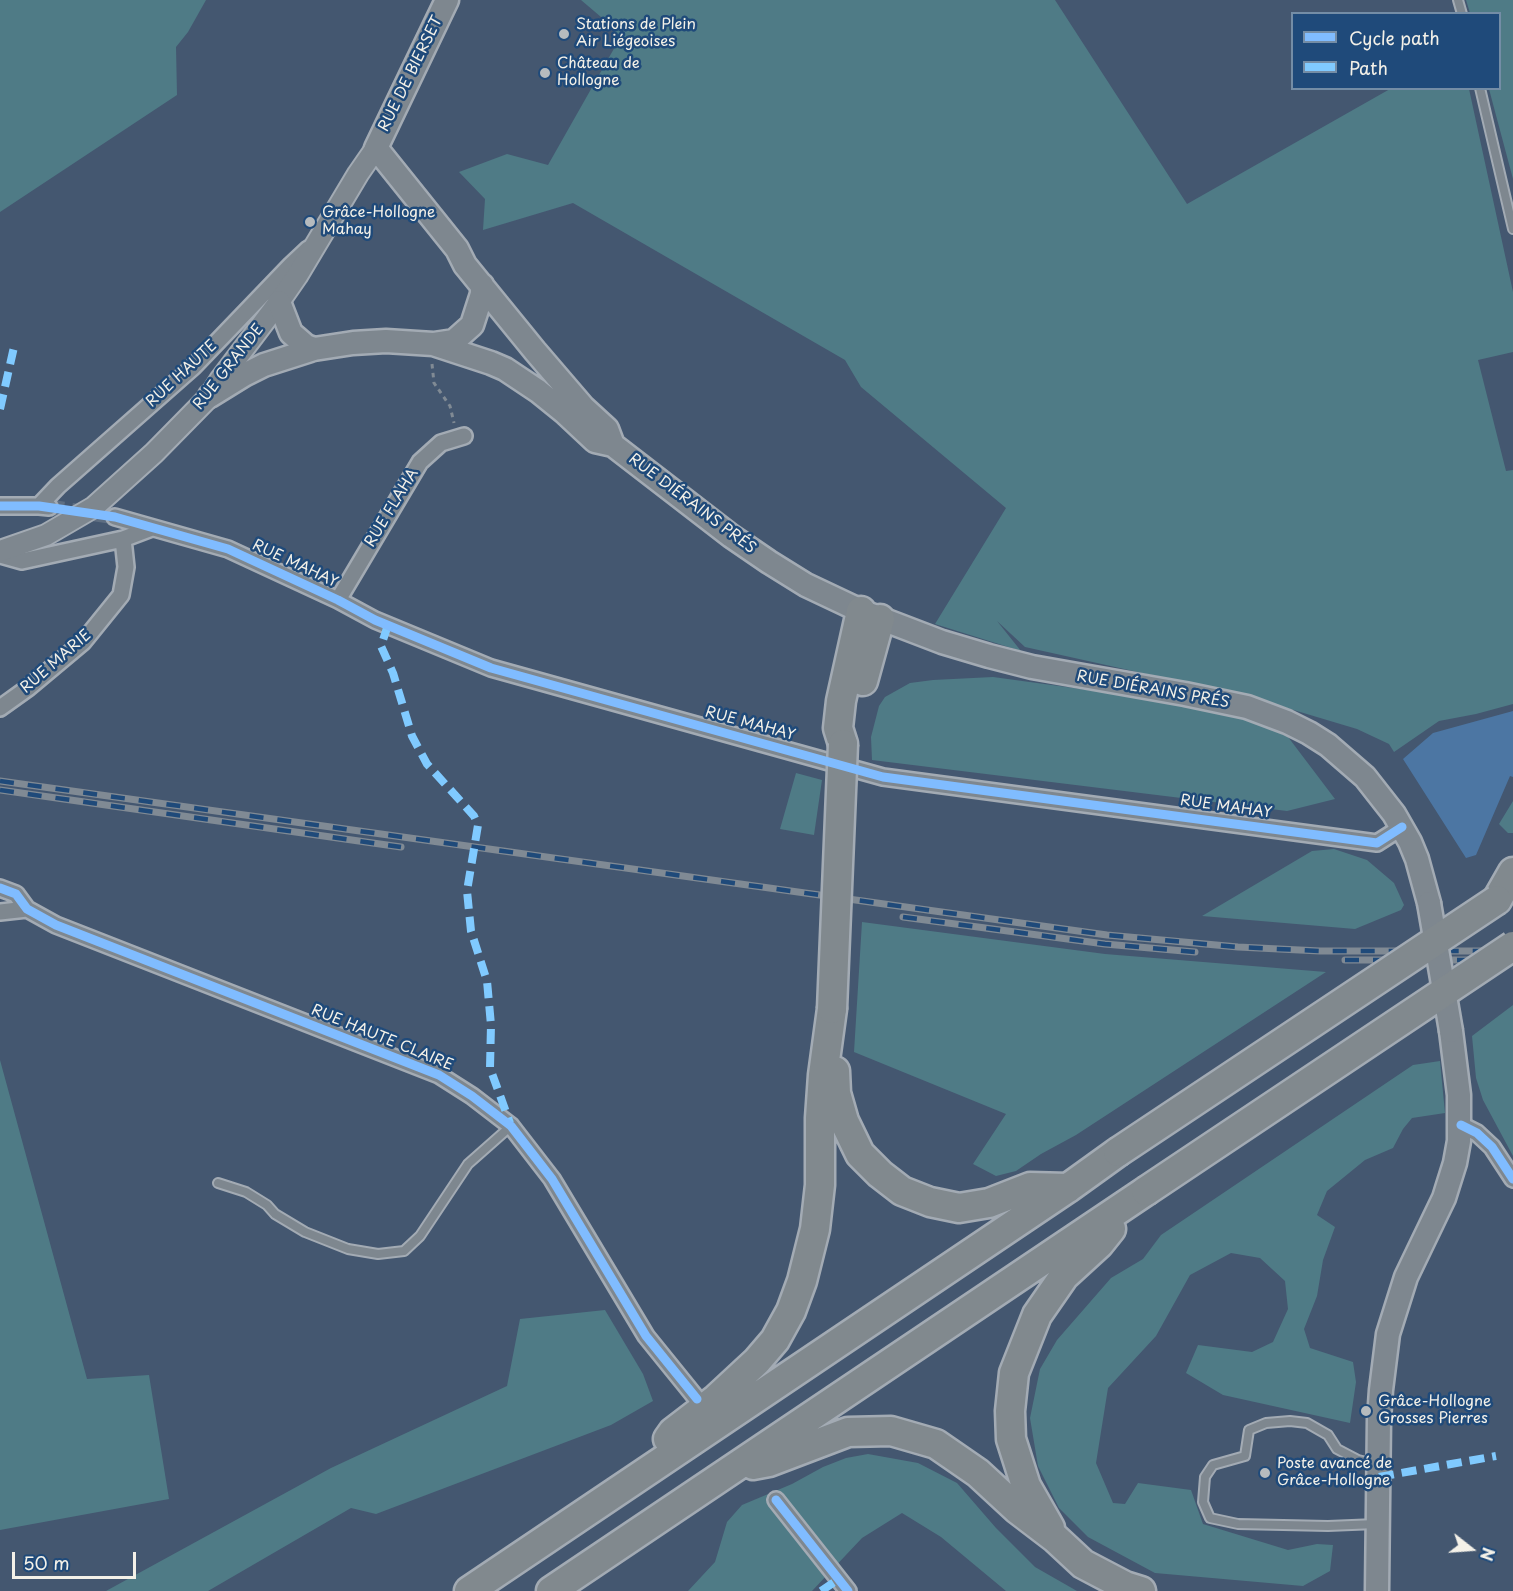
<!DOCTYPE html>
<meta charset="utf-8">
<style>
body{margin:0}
#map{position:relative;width:1513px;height:1591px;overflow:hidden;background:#445770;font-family:"Playpen Sans",sans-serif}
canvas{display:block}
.legend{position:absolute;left:1291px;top:12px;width:210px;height:78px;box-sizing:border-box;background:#1f4a7a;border:2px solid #748da6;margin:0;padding:8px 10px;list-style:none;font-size:18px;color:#f4f1e8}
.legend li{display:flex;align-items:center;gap:12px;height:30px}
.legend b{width:30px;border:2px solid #748da6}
.north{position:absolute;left:1441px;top:1519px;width:60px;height:60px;-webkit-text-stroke:4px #1f4a7a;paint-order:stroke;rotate:107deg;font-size:16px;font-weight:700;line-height:24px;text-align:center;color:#f4f1e8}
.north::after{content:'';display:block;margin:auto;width:21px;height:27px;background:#f4f1e8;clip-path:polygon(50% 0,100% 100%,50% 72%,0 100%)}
.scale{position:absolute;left:12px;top:1552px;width:124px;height:27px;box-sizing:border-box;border:3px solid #f4f1e8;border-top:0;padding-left:8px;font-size:18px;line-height:21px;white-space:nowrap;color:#f4f1e8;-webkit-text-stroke:4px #1f4a7a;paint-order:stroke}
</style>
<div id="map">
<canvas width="1513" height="1591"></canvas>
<ul class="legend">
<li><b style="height:8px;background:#80bcff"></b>Cycle path</li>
<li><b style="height:8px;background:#80caff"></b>Path</li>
</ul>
<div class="north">N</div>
<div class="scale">50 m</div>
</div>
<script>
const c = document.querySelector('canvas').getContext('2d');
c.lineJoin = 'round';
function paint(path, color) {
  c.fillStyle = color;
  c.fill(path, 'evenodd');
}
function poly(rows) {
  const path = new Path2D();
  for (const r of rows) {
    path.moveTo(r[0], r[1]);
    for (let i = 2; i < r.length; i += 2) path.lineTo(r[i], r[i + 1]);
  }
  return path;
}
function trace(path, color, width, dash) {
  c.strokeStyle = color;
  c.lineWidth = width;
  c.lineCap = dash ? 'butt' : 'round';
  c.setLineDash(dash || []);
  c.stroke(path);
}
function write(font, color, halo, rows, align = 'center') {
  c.font = font + ' "Playpen Sans",sans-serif';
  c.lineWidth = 5;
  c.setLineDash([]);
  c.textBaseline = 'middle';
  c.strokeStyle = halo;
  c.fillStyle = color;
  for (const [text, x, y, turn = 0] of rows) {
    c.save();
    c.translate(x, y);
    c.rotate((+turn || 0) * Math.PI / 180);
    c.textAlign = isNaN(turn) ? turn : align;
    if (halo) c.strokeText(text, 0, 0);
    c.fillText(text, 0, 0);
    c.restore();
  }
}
paint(poly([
 [0,0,206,0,188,32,176,47,177,95,0,212],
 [581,0,1055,0,1187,204,1390,89,1469,89,1513,292,1513,352,1478,360,1506,471,1513,470,1513,704,1476,714,1439,721,1394,752,1389,744,1357,729,1250,697,1025,647,997,621,1021,651,935,624,1006,508,861,387,845,360,573,203,483,230,485,199,459,172,507,154,548,165,620,38,601,17],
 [1466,0,1513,0,1513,179,1489,89,1500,88,1500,14,1470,13],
 [993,677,1147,698,1279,725,1335,799,1287,811,872,760,871,737,879,706,885,697,910,683,933,680],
 [796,773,822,780,814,835,780,829],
 [1513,801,1513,833,1508,833,1499,824],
 [1334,849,1367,860,1394,883,1404,905,1401,910,1355,929,1202,916,1312,851],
 [862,922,1105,954,1326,972,1076,1135,1041,1154,1016,1171,996,1176,973,1164,1006,1114,854,1052],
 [1513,1005,1513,1156,1483,1100,1476,1078,1472,1036],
 [0,1060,87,1379,149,1375,169,1499,0,1530],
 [1440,1061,1445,1113,1412,1118,1403,1129,1393,1148,1365,1160,1327,1191,1317,1215,1335,1227,1323,1260,1317,1296,1304,1329,1310,1348,1353,1362,1356,1382,1350,1423,1223,1395,1186,1373,1198,1345,1252,1352,1273,1342,1288,1309,1285,1281,1260,1258,1231,1253,1190,1275,1156,1336,1108,1388,1096,1463,1113,1503,1125,1504,1138,1483,1191,1490,1203,1524,1288,1550,1317,1544,1333,1545,1330,1571,1303,1586,1155,1573,1088,1537,1059,1508,1038,1466,1030,1418,1040,1369,1057,1340,1111,1278,1143,1259,1161,1235,1413,1065],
 [605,1310,643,1374,653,1401,611,1425,376,1514,351,1508,208,1591,106,1591,331,1468,507,1386,520,1319],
 [868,1454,918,1463,957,1483,996,1528,1035,1567,1077,1591,1006,1591,941,1537,902,1513,862,1538,812,1591,688,1591,715,1562,727,1522,742,1505,792,1484,823,1467,846,1458]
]), '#4f7b86');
paint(poly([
 [1513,711,1513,777,1510,776,1476,855,1466,858,1403,759,1433,733]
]), '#4c76a3');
trace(poly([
 [49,507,115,517]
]), '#5e6e82', 15, [15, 8]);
const service = poly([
 [1458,0,1462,14],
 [1480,88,1513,229],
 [218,1183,246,1192,267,1205,275,1214,305,1232,348,1249,378,1254,404,1251,420,1236,468,1164,511,1126],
 [1375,1464,1358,1460,1337,1449,1328,1435,1307,1423,1290,1421,1266,1423,1249,1430,1245,1456,1213,1465,1205,1477,1203,1502,1210,1518,1238,1524,1328,1526,1376,1524]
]);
const minor = poly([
 [0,506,39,506,49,507],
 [39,506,58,486,193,367,291,265,308,249],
 [115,517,228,549,338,600,375,620,491,668,883,777,1377,843,1402,827],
 [0,555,22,561,123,539,152,528],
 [338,600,420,462,441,443,464,436],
 [0,708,28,688,83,642,121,595,126,567,123,539],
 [0,888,16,894,27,909,56,925,439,1075,472,1096,511,1126,552,1179,646,1336,697,1399],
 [0,912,27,909],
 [1461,1125,1477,1133,1492,1147,1513,1179],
 [776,1500,848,1591]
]);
const tertiary = poly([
 [0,551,46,535,94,507,154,453,210,396,220,380,279,302,297,276,358,174,376,148]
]);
const secondary = poly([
 [447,0,376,148,457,249,465,265,535,351,583,407,607,429,613,445],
 [279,302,291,333,306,346,314,349],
 [434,344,454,341,472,325,482,294,482,285],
 [210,396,244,375,264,365,314,349,353,343,386,341,433,344,491,363,505,369,538,391,564,412,595,441,613,445,731,536,769,562,806,585,861,611,942,642,989,656,1032,667,1185,694,1247,707,1287,722,1309,733,1328,745,1365,777,1394,814,1410,842,1417,859,1429,903],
 [1377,1591,1379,1419,1381,1390,1388,1334,1406,1277,1444,1198,1455,1163,1459,1141,1459,1095,1451,1031]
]);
const motorway = poly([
 [863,681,880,619],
 [843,744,838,728,841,701,861,611],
 [1497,900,1513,872],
 [835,1071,836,1093,844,1121,860,1154,880,1174,902,1191,930,1202,959,1208,989,1203,1030,1187,1068,1188],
 [668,1439,673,1432,716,1399,757,1361,775,1340,791,1311,802,1281,815,1229,820,1185,820,1118,823,1075,832,1009],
 [753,1465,769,1462,848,1432,891,1431,936,1444,978,1473,1017,1509,1055,1538,1083,1564,1125,1586,1141,1591],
 [1050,1528,1026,1486,1011,1439,1010,1411,1014,1373,1037,1315,1064,1276,1099,1244,1111,1229],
 [469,1591,1068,1188,1118,1152],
 [551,1591,1146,1191]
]);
trace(service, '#a3abb4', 12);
trace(minor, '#a3abb4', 20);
trace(tertiary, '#a3abb4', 24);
trace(secondary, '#a3abb4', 27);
trace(motorway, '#a3abb4', 33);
trace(poly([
 [432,364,434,383,450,406,454,423]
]), '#808a94', 3, [4.5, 4.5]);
trace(service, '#7e878f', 8);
trace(minor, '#7e878f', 15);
trace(tertiary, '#7e878f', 20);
trace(secondary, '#7e878f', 22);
trace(motorway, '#81898e', 28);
const rail = poly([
 [0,781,1107,935,1238,947,1320,951,1513,951],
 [0,790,401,847],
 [903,917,1105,944,1195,952],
 [1345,960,1513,960]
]);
trace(rail, '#808a94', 7);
trace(rail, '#1f4a7a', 4.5, [14]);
const secondaryBridge = poly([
 [1429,903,1451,1031]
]);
const motorwayBridge = poly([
 [832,1009,843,744],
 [1118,1152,1497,900],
 [1146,1191,1513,946]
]);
trace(secondaryBridge, '#a3abb4', 27, []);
trace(motorwayBridge, '#a3abb4', 33, []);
trace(secondaryBridge, '#7e878f', 22);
trace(motorwayBridge, '#81898e', 28);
trace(poly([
 [0,409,14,347],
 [388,625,381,646,393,673,412,736,427,764,474,816,478,825,467,891,471,931,487,981,491,1025,490,1068,510,1123],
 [1379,1477,1496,1456],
 [821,1591,839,1579]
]), '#80caff', 8, [15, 8]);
trace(poly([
 [0,506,39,506,115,517,228,549,338,600,375,620,491,668,883,777,1377,843,1402,827],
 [0,888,16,894,27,909,56,925,439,1075,472,1096,511,1126,552,1179,646,1336,697,1399],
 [1461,1125,1477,1133,1492,1147,1513,1179],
 [776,1500,848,1591]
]), '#80bcff', 9);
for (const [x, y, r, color] of [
 [564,34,6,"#b6bbbe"],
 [545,73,6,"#b6bbbe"],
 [310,222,6,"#b6bbbe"],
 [1366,1411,6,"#b6bbbe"],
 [1265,1473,6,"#b6bbbe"]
]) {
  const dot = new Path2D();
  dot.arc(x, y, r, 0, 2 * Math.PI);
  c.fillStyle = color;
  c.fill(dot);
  trace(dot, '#1f4a7a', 2);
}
write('15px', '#f4f1e8', '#1f4a7a', [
 ["Stations de Plein",576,25],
 ["Air Liégeoises",576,42],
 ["Château de",557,64],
 ["Hollogne",557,81],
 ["Grâce-Hollogne",322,213],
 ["Mahay",322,230],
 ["Grâce-Hollogne",1378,1402],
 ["Grosses Pierres",1378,1419],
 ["Poste avancé de",1277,1464],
 ["Grâce-Hollogne",1277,1481]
], 'left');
write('15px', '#f4f1e8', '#1f4a7a', [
 ["RUE DE BIERSET",411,74,-64],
 ["RUE GRANDE",229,367,-52],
 ["RUE HAUTE",182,374,-43],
 ["RUE DIÉRAINS PRÉS",692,504,37],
 ["RUE FLAHA",392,508,-59],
 ["RUE MAHAY",295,564,25],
 ["RUE MARIE",56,662,-41],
 ["RUE DIÉRAINS PRÉS",1153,690,10],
 ["RUE MAHAY",750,724,15],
 ["RUE MAHAY",1226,807,8],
 ["RUE HAUTE CLAIRE",382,1038,22]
]);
</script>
